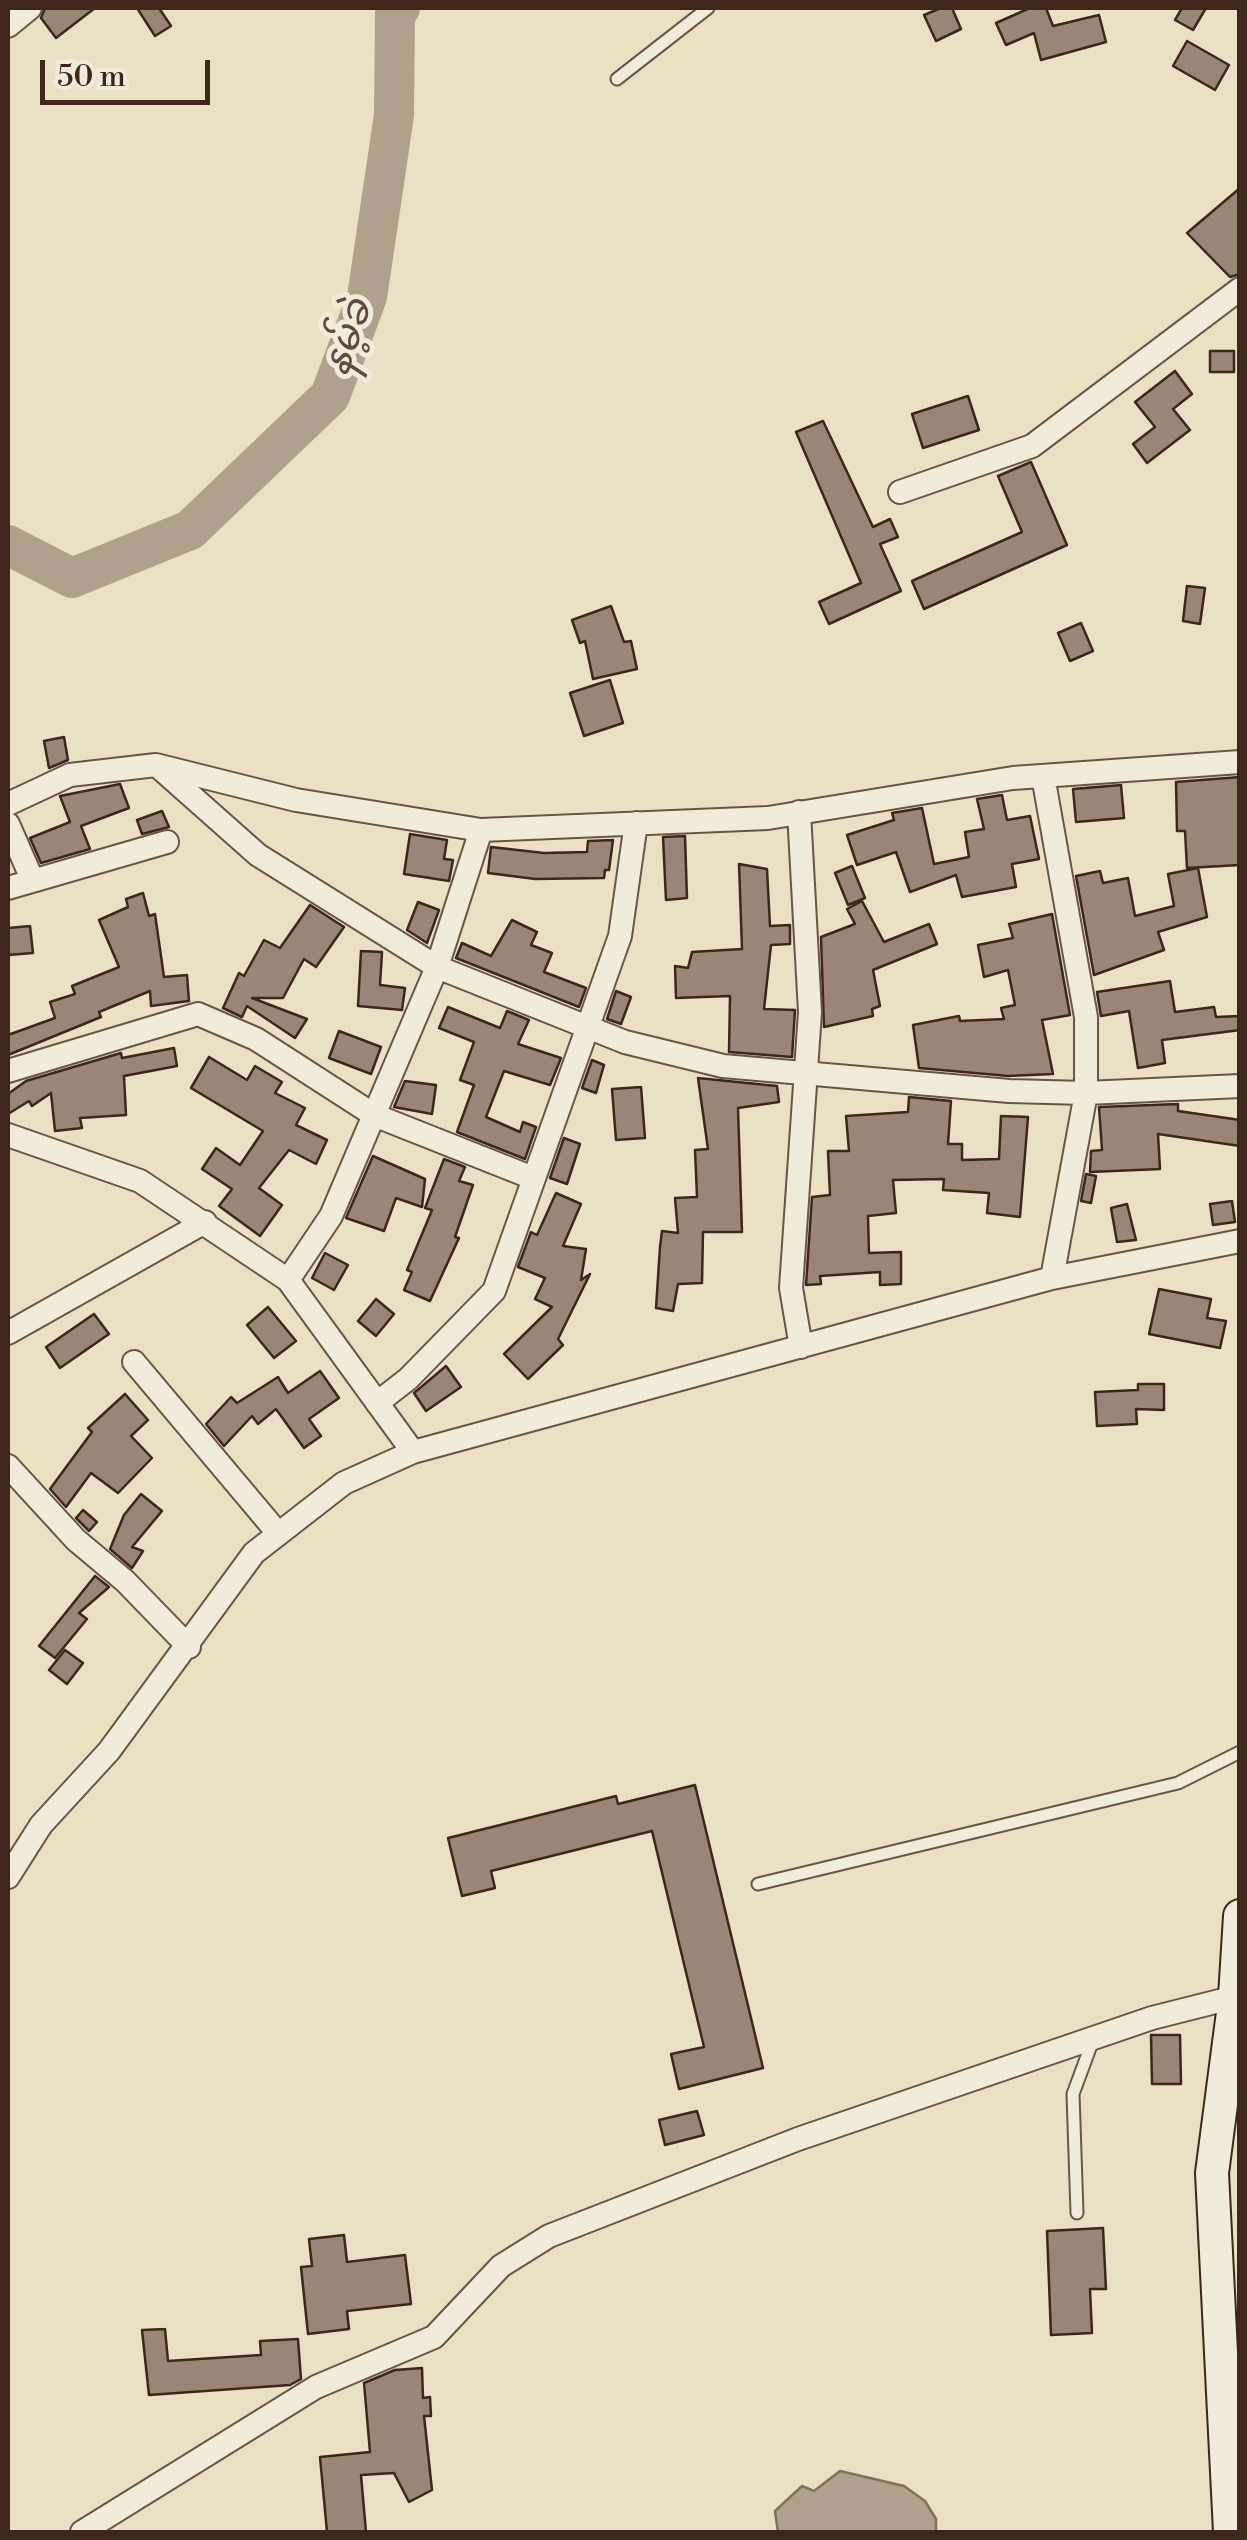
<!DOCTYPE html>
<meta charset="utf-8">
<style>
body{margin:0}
#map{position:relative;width:1247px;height:2540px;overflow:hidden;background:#eae1c5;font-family:"Libre Bodoni",serif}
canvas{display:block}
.frame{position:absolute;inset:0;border:10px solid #3e261c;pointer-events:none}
.scale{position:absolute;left:40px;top:60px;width:170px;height:45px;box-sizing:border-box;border:5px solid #3e261c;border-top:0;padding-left:12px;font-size:30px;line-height:35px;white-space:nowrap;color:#3e261c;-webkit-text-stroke:8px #f1ecd9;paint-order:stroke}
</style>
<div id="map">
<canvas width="1247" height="2540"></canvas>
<div class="frame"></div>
<div class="scale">50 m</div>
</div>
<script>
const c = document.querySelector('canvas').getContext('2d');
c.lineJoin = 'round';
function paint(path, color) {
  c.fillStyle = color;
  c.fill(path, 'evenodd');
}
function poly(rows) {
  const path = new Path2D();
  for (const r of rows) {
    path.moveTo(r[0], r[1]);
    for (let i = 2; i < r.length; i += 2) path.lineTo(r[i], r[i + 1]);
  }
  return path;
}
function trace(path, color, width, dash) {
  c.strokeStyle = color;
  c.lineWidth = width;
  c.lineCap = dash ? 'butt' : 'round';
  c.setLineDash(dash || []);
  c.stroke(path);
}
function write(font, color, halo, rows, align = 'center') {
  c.font = font + ' "Libre Bodoni","Noto Sans Myanmar",serif';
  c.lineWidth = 10;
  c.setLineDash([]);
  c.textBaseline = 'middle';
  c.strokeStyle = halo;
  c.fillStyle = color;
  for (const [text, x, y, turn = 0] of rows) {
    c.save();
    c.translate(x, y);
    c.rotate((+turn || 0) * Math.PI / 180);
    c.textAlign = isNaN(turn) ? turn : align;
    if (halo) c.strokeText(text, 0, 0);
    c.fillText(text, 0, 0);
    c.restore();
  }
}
const water = poly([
 [840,2471,904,2486,925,2501,936,2519,936,2532,778,2532,775,2511,802,2486,814,2491,840,2471]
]);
paint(water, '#b0a18c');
trace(water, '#82705f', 2.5);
trace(poly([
 [8,545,72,578,190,530,330,396,367,297,394,115,395,12,400,8]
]), '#b0a18c', 40);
const building = poly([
 [45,8,95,8,56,38,41,18,45,8],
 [137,8,159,8,171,26,155,36,137,8],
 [941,8,952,8,961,29,936,41,924,15,941,8],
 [1030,8,1046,8,1053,26,1099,15,1106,42,1041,60,1034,33,1006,45,996,23,1030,8],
 [1182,8,1206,8,1193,30,1175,20,1182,8],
 [1187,41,1229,65,1215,90,1173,66,1187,41],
 [1240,188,1240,274,1230,277,1187,233,1240,188],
 [1210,351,1234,351,1234,372,1210,372,1210,351],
 [1175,371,1192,394,1173,409,1190,430,1147,463,1133,444,1155,427,1135,402,1175,371],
 [968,396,979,430,923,448,912,414,968,396],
 [823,421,873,527,890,519,898,537,880,544,901,591,829,624,819,602,861,583,796,432,823,421],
 [1031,462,1067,545,924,609,912,581,1022,532,998,476,1031,462],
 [1187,586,1205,588,1200,624,1183,621,1187,586],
 [611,606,624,642,631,641,637,669,593,679,585,641,580,643,572,620,611,606],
 [1081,623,1093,651,1070,661,1058,633,1081,623],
 [610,680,623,723,584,736,570,693,610,680],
 [64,737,68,760,49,768,44,741,64,737],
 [1240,777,1240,865,1187,868,1185,831,1177,831,1176,782,1240,777],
 [120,784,129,808,81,826,90,849,41,863,30,838,70,822,60,796,120,784],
 [1121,785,1124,818,1076,822,1073,789,1121,785],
 [1002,795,1007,820,1030,816,1039,859,1012,864,1016,887,962,897,956,875,910,892,896,852,857,865,847,835,894,820,892,813,922,808,934,864,969,857,965,832,984,829,977,799,1002,795],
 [162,811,169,827,142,834,137,820,162,811],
 [410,834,447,840,444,859,453,860,449,881,404,874,410,834],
 [685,836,687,898,666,900,663,837,685,836],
 [613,840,609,870,605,870,604,878,535,879,488,873,491,847,544,853,587,852,588,841,613,840],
 [739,864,767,869,770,926,790,925,790,944,771,945,764,1009,795,1010,792,1057,729,1052,730,996,676,998,675,966,688,968,692,952,742,949,739,864],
 [852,866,865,898,848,905,835,873,852,866],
 [1198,868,1207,917,1158,932,1164,950,1094,975,1076,876,1100,871,1103,883,1128,878,1135,916,1174,906,1168,874,1198,868],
 [143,893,149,916,155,914,164,977,187,975,189,1001,151,1006,150,991,99,1012,101,1017,8,1055,8,1035,55,1018,50,1002,75,994,72,986,119,967,99,920,128,907,126,899,143,893],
 [862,901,884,942,929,924,937,944,873,970,880,1006,872,1009,873,1016,824,1027,821,937,855,924,847,909,862,901],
 [418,902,439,910,427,943,407,930,418,902],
 [310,905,344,927,316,967,304,959,283,998,252,998,307,1019,295,1038,247,1006,242,1017,223,1008,239,973,244,976,264,940,280,948,310,905],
 [1052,914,1070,1015,1042,1020,1053,1074,1008,1076,919,1068,913,1025,959,1016,960,1021,1004,1019,1001,1008,1015,1005,1008,970,984,977,978,945,1013,938,1009,924,1052,914],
 [512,920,537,932,531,945,552,953,544,972,586,988,579,1007,456,958,462,943,491,956,512,920],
 [30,926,33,953,8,955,8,928,30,926],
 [361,951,382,952,380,985,405,988,402,1010,358,1006,361,951],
 [1170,981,1175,1012,1214,1007,1216,1017,1240,1016,1240,1030,1162,1040,1165,1063,1138,1068,1129,1011,1101,1016,1097,992,1170,981],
 [616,991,631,997,621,1024,607,1019,616,991],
 [448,1007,500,1028,507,1011,529,1020,518,1044,561,1058,550,1085,504,1071,486,1117,520,1132,523,1122,536,1127,525,1159,457,1132,474,1085,460,1080,474,1042,439,1028,448,1007],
 [339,1031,381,1047,371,1074,329,1058,339,1031],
 [174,1048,177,1066,124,1076,126,1115,80,1118,82,1128,55,1131,51,1093,32,1106,29,1101,8,1114,8,1094,26,1081,121,1053,122,1058,174,1048],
 [209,1057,247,1080,255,1066,282,1082,275,1093,305,1108,296,1125,327,1140,316,1164,289,1150,259,1188,282,1205,260,1236,219,1206,232,1189,202,1169,216,1148,240,1165,263,1131,191,1088,209,1057],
 [592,1060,604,1065,596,1093,582,1088,592,1060],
 [698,1078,777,1086,779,1102,738,1108,742,1232,703,1232,702,1283,678,1284,673,1311,656,1308,660,1247,662,1231,678,1233,675,1198,697,1197,695,1150,708,1149,698,1078],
 [405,1081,436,1085,432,1114,394,1107,405,1081],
 [641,1087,645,1138,616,1140,612,1089,641,1087],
 [909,1097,951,1101,948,1144,962,1144,962,1160,999,1159,1001,1116,1028,1117,1020,1217,987,1213,989,1193,943,1190,944,1179,893,1180,896,1213,868,1216,869,1253,901,1252,901,1284,880,1285,880,1272,820,1276,821,1284,806,1285,812,1197,830,1195,828,1151,849,1151,846,1116,908,1112,909,1097],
 [1178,1104,1178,1111,1240,1120,1240,1146,1158,1134,1160,1169,1090,1172,1091,1151,1102,1150,1099,1107,1178,1104],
 [564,1138,580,1144,567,1184,550,1178,564,1138],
 [373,1156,425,1179,422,1207,396,1198,384,1231,346,1218,373,1156],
 [444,1159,465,1167,459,1181,473,1185,455,1237,459,1238,430,1301,404,1290,412,1272,407,1270,432,1210,425,1208,444,1159],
 [1086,1174,1096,1176,1091,1203,1081,1201,1086,1174],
 [556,1193,581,1204,563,1246,586,1249,581,1280,590,1274,558,1339,563,1345,528,1379,504,1354,552,1307,535,1299,545,1278,518,1267,531,1232,537,1235,556,1193],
 [1232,1201,1235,1222,1213,1225,1210,1204,1232,1201],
 [1127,1204,1136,1240,1117,1242,1111,1208,1127,1204],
 [325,1253,348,1265,334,1290,312,1278,325,1253],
 [1159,1289,1211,1299,1207,1318,1226,1321,1220,1348,1149,1334,1159,1289],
 [376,1299,394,1314,376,1336,358,1321,376,1299],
 [268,1307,296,1341,274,1358,247,1325,268,1307],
 [94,1314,109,1334,60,1368,46,1347,94,1314],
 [446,1366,461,1387,426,1411,414,1393,446,1366],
 [320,1371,339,1398,309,1419,321,1436,304,1448,276,1409,258,1424,252,1416,224,1446,206,1424,231,1397,237,1403,278,1377,288,1393,320,1371],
 [1138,1384,1164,1384,1164,1410,1136,1409,1137,1424,1097,1426,1095,1392,1138,1390,1138,1384],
 [125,1394,148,1420,131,1436,152,1458,118,1493,91,1473,66,1507,50,1489,92,1432,88,1428,125,1394],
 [141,1494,162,1511,132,1547,143,1551,132,1568,110,1549,124,1515,141,1494],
 [83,1510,97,1522,89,1531,76,1518,83,1510],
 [95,1576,109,1587,79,1613,87,1619,55,1658,39,1646,95,1576],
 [65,1650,83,1663,67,1684,49,1670,65,1650],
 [695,1785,763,2068,679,2089,671,2054,704,2047,652,1831,491,1871,495,1888,462,1896,448,1838,616,1796,618,1804,695,1785],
 [1151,2035,1180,2035,1181,2084,1152,2084,1151,2035],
 [697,2111,704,2135,665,2145,659,2120,697,2111],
 [1103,2228,1106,2289,1090,2289,1092,2333,1051,2335,1047,2231,1103,2228],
 [344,2235,347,2262,405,2255,411,2304,347,2311,349,2329,308,2334,301,2267,312,2266,309,2239,344,2235],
 [165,2329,168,2361,261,2355,260,2341,298,2339,301,2379,290,2385,149,2395,142,2330,165,2329],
 [422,2368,423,2398,430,2397,431,2416,424,2416,432,2490,409,2502,394,2473,361,2475,366,2532,327,2532,320,2457,370,2452,364,2383,395,2370,422,2368]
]);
paint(building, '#978774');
trace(building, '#3e261c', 2.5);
const lane = poly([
 [617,79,708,8],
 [758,1884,1178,1783,1240,1752],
 [1077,2213,1073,2094,1093,2040]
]);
const street = poly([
 [8,26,30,8],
 [900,492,1032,446,1240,289],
 [161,769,258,855,437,967,625,1042,723,1066,1009,1091,1086,1093,1240,1086],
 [1043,776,1086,1017,1086,1093,1052,1278],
 [8,804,70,775,156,765,296,800,481,830,768,818,1013,778,1240,762],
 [799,812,810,1012,791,1288,801,1347],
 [8,824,32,879],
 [8,888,167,842],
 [8,1071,198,1014,256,1039,374,1115,533,1178],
 [8,1135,140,1181,288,1280,413,1452],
 [288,1280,331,1216,437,967,481,830],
 [8,1333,205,1222],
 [134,1362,277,1532],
 [377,1403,408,1379,494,1291,620,936,636,823],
 [8,1466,76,1540,125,1581,189,1647],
 [8,1877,41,1825,109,1751,254,1553,344,1483,413,1452,1052,1278,1240,1241],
 [82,2532,316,2387,434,2337,501,2266,549,2236,798,2139,1152,2018,1235,1997]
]);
const secondary = poly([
 [1230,2532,1212,2173,1235,1997,1240,1916]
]);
trace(lane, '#695546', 15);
trace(street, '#695546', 26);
trace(secondary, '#3e261c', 36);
trace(lane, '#f1ecd9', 11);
trace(street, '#f1ecd9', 22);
trace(secondary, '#f1ecd9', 32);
write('italic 40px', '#604b3e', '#f1ecd9', [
 ["နမ့်ခဲ",350,338,-71]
]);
</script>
